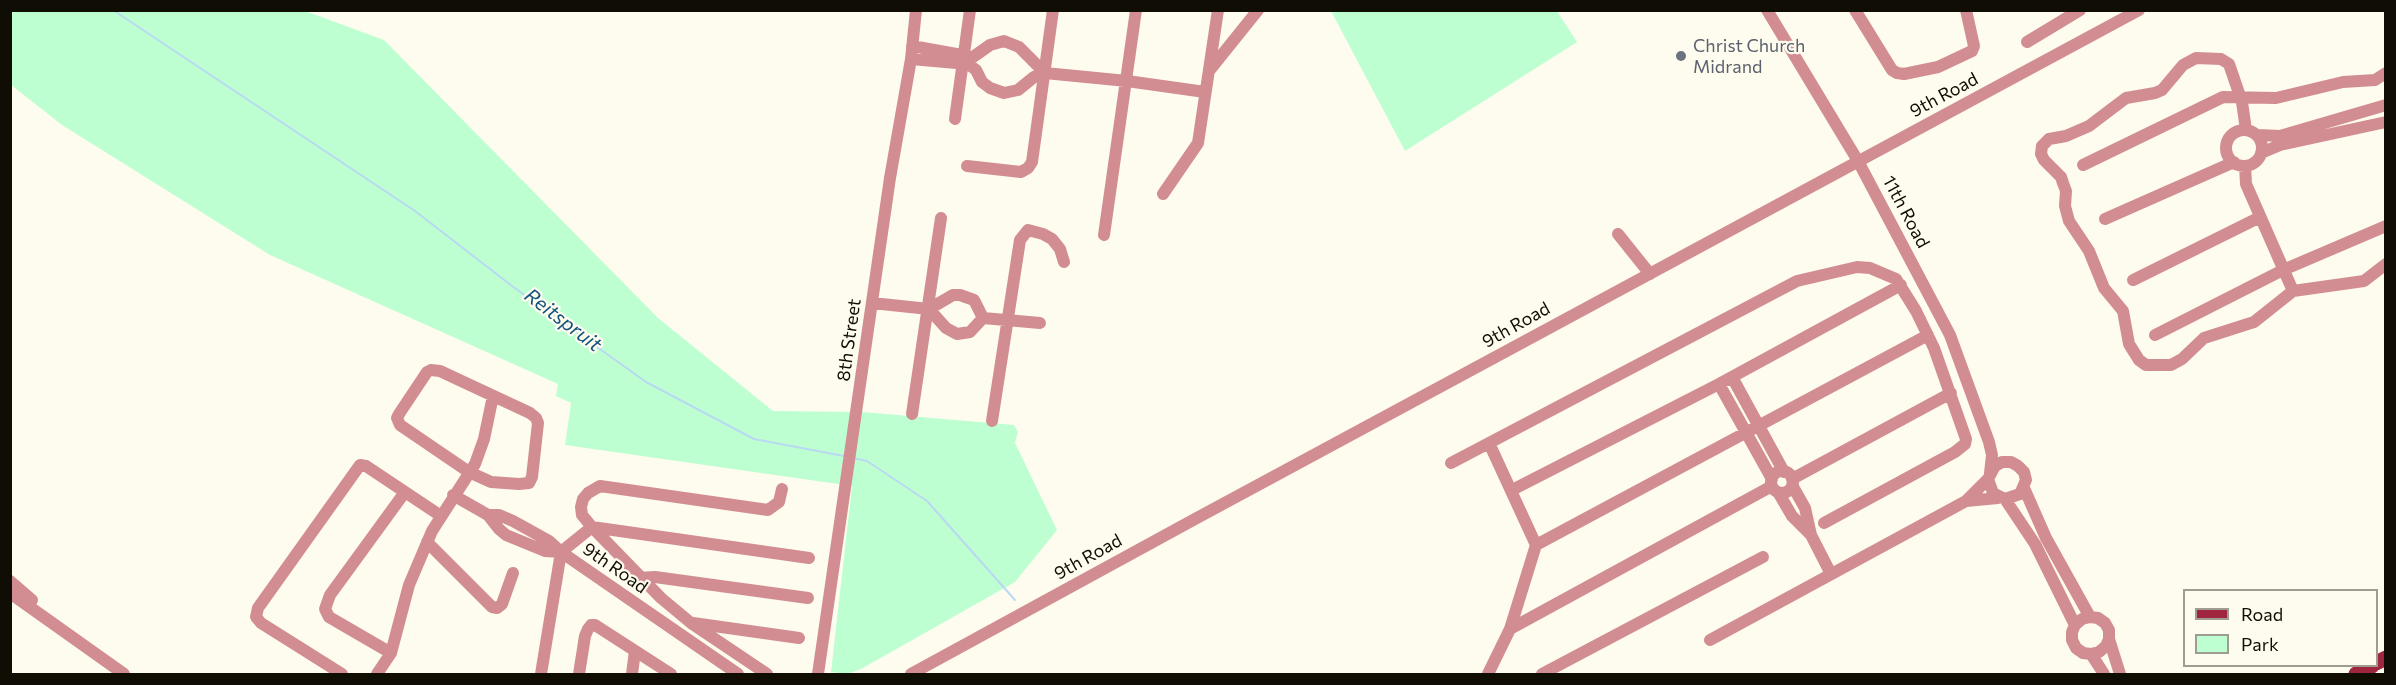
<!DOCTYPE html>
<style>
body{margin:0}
#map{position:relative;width:2396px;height:685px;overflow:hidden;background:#fefcef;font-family:Commissioner,sans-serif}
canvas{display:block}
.frame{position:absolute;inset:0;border:12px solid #100e04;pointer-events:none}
.legend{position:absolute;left:2183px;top:589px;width:195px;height:78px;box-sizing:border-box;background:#fefcef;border:2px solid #9f9d91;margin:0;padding:8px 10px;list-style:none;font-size:18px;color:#100e04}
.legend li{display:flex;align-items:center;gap:12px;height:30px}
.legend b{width:30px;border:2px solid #9f9d91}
</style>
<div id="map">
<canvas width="2396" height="685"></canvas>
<div class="frame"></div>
<ul class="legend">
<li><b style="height:8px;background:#a0253e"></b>Road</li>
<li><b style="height:16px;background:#beffd2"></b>Park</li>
</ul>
</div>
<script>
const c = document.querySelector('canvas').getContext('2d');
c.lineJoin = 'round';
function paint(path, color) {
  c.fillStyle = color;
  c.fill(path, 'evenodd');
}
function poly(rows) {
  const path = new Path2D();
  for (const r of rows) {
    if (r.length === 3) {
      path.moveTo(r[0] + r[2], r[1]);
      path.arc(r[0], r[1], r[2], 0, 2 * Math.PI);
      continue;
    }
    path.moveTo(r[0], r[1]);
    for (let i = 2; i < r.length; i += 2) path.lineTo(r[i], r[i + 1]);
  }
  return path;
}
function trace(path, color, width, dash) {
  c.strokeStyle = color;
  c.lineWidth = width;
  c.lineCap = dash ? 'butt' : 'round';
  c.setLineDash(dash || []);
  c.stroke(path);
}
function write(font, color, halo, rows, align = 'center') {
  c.font = font + ' Commissioner,sans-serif';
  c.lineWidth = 4.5;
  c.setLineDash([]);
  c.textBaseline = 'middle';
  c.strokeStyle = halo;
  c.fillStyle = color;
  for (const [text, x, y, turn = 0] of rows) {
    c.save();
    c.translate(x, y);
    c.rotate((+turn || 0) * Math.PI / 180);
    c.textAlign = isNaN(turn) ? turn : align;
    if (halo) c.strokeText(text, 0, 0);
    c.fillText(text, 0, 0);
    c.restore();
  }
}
paint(poly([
 [10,11,305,11,384,40,658,318,773,411,862,412,1014,425,1018,432,1015,443,1057,530,1015,582,861,669,847,674,831,672,852,486,565,445,571,403,556,396,558,384,270,255,62,125,11,85],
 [1331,11,1557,11,1577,42,1405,151]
]), '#beffd2');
trace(poly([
 [113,10,415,211,512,286,646,382,754,439,844,456],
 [853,458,867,461,927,501,1015,600]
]), '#b9d9f3', 2);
trace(poly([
 [1767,10,1858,161,1950,335,1989,442,1992,455,1990,473],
 [1855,10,1892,70,1897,73,1904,74,1938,67,1972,51,1974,46,1966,10],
 [2027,42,2080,10],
 [912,46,973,57,990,45,1004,41,1019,47,1045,73],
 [911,59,968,64,976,70,982,82,990,88,1004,93,1018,90,1034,77,1045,73,1127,81,1205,92],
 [1209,71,1258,10],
 [955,119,970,10],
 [2246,130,2242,102,2229,64,2221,59,2196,58,2183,65,2162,90,2155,93,2126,98,2089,126,2066,136,2049,139,2042,146,2041,154,2044,160,2061,177,2063,183,2066,191,2065,206,2069,221,2089,251,2104,288,2123,311,2129,344,2139,360,2146,365,2171,365,2182,359,2204,338,2254,322,2293,291,2364,281,2386,264],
 [2244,148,18],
 [2258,135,2280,136,2386,105],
 [2261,153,2280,145,2386,122],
 [2083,165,2223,97,2276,98,2343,82,2375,80,2386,73],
 [967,166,1021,172,1028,168,1032,162,1053,10],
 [2245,166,2246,184,2293,291],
 [1163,194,1198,143,1218,10],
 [2105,219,2234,162],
 [1618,234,1650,274],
 [1104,235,1136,10],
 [2133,280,2260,217],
 [872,303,929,309,953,295,960,295,974,300,983,318],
 [929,309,946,328,957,334,970,332,983,318],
 [983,318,1040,323],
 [2155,335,2283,270,2386,226],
 [431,370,440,371,530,413,536,418,538,423,532,477,529,483,519,484,491,482,469,472,400,425,397,418,399,414,427,372,431,370],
 [1732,377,1784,472],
 [1719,384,1772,479],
 [912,414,941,218],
 [992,421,1020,240,1028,230,1043,234,1052,239,1060,249,1064,262],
 [1451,463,1797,281,1857,267,1870,268,1896,279,1916,311,1934,348,1966,439,1965,444,1955,452,1824,523],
 [1782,482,11],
 [1792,479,1951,393],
 [1792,485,1805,508,1811,535,1831,574],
 [2024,488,2046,538,2090,617],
 [1512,490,1719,384,1901,285],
 [1778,492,1792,516,1810,534],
 [453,495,488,515,499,515,513,521,549,541,561,552,738,674],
 [2005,499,2035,544,2075,625,2072,632,2072,640,2076,648,2083,653,2091,654,2099,652,2106,646,2109,639,2109,630,2105,623,2098,618,2090,617,2082,619,2075,625],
 [1966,501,1998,498],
 [488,515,499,529,506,535,545,551,561,552,592,527,809,558],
 [427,542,492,607,497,608,502,604,513,573],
 [1536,545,1928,335],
 [639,578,655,577,808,598],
 [10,581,32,600],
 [10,593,124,674],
 [693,623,799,638],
 [1510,629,1772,486],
 [2109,639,2120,674],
 [1710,640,1966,501,1988,479,1995,466,2002,462,2011,462,2018,466,2024,472,2026,480,2020,494,2005,499,1993,493,1988,479],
 [391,653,329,617,325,609,330,595,405,492],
 [2091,654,2104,674],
 [342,674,261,623,256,617,258,608,360,465,366,466,441,516],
 [377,674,391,653,409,585,432,531,475,464,479,453,484,439,493,396],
 [541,674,561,552],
 [579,674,585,636,588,629,591,625,595,625,671,674],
 [632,674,635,651],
 [767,674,691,623,661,598,592,527,582,515,581,507,583,499,588,493,600,486,768,510,779,502,782,489],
 [818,674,890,178,911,59,916,10],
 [911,674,1195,519,2139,10],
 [1488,674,1510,629,1536,545,1489,443],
 [1542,674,1763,557]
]), '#d28d92', 12);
trace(poly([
 [2376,663,2386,658],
 [2356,674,2372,666]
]), '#a0253e', 15);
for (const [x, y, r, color] of [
 [1681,56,6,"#6b7280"]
]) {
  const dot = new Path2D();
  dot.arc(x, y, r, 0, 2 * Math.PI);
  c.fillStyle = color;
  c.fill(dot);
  trace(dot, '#fefcef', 2);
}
write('18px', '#5b616d', '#fefcef', [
 ["Christ Church",1693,46],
 ["Midrand",1693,67]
], 'left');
write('18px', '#100e04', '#fefcef', [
 ["9th Road",1944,95,-28],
 ["11th Road",1906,212,62],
 ["9th Road",1516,325,-29],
 ["8th Street",849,340,-82],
 ["9th Road",1088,557,-29],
 ["9th Road",615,568,35]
]);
write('italic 20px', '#15537e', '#fefcef', [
 ["Reitspruit",563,320,37]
]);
</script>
